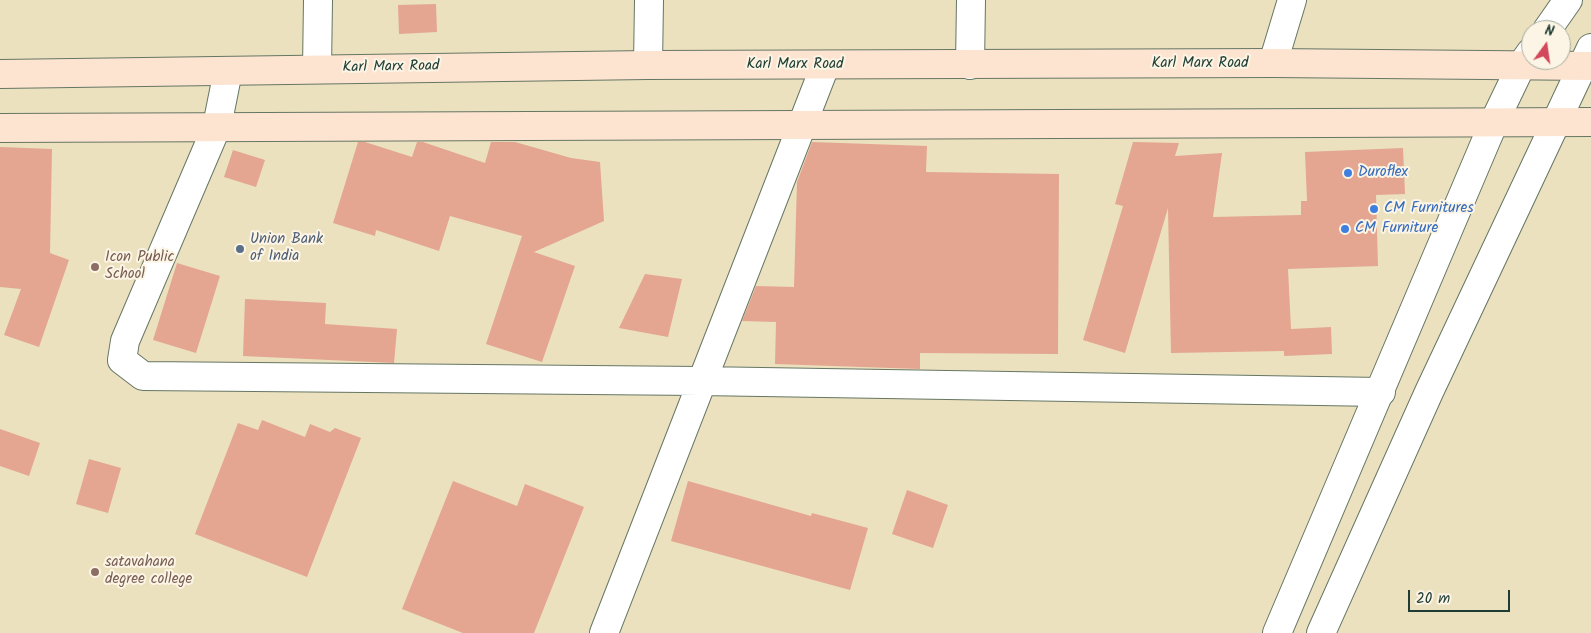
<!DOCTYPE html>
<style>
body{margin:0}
#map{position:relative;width:1591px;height:633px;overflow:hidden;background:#ebe1be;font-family:Kalam,sans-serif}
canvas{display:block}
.north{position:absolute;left:1521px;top:20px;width:50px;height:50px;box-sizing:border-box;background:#fcf5e5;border:1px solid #a4ab9e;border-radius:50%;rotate:14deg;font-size:14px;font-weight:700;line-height:20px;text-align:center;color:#1f3d34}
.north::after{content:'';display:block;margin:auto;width:18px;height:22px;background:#d1495b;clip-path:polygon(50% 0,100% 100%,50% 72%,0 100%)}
.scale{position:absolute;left:1408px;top:590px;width:102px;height:22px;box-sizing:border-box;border:2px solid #1f3d34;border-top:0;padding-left:6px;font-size:15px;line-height:18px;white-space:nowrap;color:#1f3d34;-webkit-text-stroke:4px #fcf5e5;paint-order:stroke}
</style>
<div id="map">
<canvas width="1591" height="633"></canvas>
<div class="north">N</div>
<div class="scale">20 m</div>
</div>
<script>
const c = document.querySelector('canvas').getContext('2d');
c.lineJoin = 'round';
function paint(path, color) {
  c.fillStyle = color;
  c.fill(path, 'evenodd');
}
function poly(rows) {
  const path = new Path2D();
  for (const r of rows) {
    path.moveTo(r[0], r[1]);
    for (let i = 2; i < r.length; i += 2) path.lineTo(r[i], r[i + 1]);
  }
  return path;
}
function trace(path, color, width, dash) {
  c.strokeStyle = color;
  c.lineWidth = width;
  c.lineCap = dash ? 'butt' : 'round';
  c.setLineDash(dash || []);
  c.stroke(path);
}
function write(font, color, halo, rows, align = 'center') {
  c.font = font + ' Kalam,sans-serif';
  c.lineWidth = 4;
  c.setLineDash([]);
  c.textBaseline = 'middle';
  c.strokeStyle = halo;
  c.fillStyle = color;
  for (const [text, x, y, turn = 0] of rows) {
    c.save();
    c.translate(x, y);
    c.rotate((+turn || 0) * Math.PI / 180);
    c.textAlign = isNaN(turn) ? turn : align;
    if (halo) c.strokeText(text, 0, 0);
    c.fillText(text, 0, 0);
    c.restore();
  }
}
paint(poly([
 [436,4,437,32,399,34,398,5],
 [358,142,365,142,412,157,417,142,423,142,485,163,491,142,515,142,571,158,600,162,604,221,534,252,575,266,542,362,486,344,522,236,450,216,439,251,376,230,375,236,333,223],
 [812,142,927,146,926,172,1059,174,1058,354,920,353,920,369,775,364,776,322,742,321,756,286,794,287,797,182],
 [1133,142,1179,143,1175,156,1222,153,1213,217,1301,215,1301,201,1307,201,1305,152,1403,148,1405,194,1376,195,1378,266,1288,269,1291,329,1331,327,1332,354,1284,356,1284,351,1171,353,1168,208,1125,353,1083,340,1123,206,1115,204],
 [0,147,52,149,50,253,69,260,39,347,4,335,21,289,0,287],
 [233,150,265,160,256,187,224,177],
 [177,263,220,276,196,353,153,340],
 [645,274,682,279,668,337,619,328],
 [245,299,326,303,325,324,397,329,394,363,243,356],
 [262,420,305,437,310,424,330,432,335,428,361,438,307,577,195,534,238,423,258,430],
 [0,429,40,443,29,476,0,466],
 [89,459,121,468,108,513,76,504],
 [453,481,517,506,525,484,584,507,534,633,463,633,402,609],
 [688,481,811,516,812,513,868,528,850,590,671,541],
 [907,490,948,505,933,548,892,534]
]), '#e4a591');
const minor = poly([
 [1273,63,1292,0],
 [648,65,649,0],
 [970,65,971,0],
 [317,69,318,0],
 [228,71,217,126,125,341,122,360,143,376,700,381,1381,392],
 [604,633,825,66]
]);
const tertiary = poly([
 [1547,30,1568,0],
 [1277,633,1494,122,1521,66,1531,52],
 [1321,633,1429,392,1591,48]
]);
const secondary = poly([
 [0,74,648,65,1273,63,1591,66],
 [0,128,1591,122]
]);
trace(minor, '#667664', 30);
trace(tertiary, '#667664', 30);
trace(secondary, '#667664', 30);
trace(minor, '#fff', 28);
trace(tertiary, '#fff', 28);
trace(secondary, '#fde4d1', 28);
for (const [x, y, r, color] of [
 [1348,173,5,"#3f7fe0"],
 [1374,209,5,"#3f7fe0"],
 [1345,229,5,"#3f7fe0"],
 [240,249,5,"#5c6f8a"],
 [95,267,5,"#8d6e63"],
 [95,572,5,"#8d6e63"]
]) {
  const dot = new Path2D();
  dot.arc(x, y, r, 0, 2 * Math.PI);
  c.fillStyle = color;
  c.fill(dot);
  trace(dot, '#fcf5e5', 2);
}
write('15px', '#1f3d34', '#fcf5e5', [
 ["Karl Marx Road",1200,64],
 ["Karl Marx Road",795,65],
 ["Karl Marx Road",391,68,-1]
]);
write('15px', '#366cbe', '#fcf5e5', [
 ["Duroflex",1358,173],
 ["CM Furnitures",1384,209],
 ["CM Furniture",1355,229]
], 'left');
write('15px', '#4e5e75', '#fcf5e5', [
 ["Union Bank",250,240],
 ["of India",250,257]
], 'left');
write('15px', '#785e54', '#fcf5e5', [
 ["Icon Public",105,258],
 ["School",105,275],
 ["satavahana",105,563],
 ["degree college",105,580]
], 'left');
</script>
